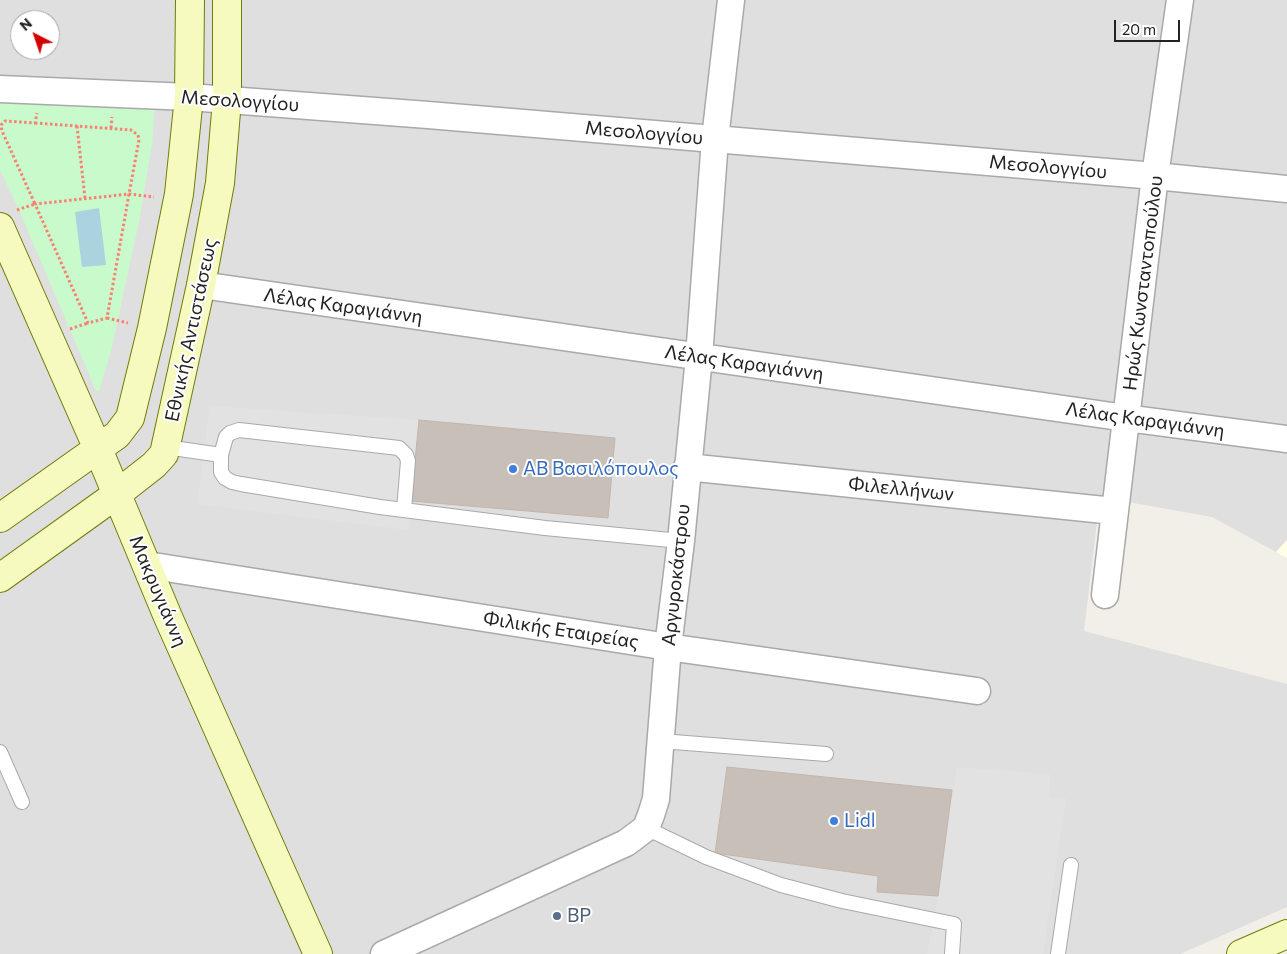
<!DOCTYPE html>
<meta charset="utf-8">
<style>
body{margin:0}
#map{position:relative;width:1287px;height:954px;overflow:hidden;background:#f2efe9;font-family:Commissioner,sans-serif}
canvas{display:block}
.north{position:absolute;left:10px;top:10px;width:50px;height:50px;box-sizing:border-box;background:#fff;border:1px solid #a7a7a7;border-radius:50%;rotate:319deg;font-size:14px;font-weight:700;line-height:20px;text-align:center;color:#222}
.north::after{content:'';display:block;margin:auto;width:18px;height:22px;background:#d40000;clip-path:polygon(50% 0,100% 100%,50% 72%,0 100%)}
.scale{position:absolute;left:1114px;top:20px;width:66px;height:22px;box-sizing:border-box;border:2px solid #222;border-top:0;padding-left:6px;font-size:15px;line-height:18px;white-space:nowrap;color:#222;-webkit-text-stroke:4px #fff;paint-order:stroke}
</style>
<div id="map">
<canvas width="1287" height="954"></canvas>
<div class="north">N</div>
<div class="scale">20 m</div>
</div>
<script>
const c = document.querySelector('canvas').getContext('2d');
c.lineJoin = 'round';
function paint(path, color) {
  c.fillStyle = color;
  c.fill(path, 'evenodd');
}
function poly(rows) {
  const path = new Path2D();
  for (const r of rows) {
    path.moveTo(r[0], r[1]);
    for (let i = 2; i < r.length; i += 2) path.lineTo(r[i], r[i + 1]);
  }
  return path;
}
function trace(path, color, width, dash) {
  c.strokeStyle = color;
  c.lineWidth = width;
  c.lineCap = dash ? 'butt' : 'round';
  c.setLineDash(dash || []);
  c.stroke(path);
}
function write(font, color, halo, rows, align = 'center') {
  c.font = font + ' Commissioner,sans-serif';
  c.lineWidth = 4;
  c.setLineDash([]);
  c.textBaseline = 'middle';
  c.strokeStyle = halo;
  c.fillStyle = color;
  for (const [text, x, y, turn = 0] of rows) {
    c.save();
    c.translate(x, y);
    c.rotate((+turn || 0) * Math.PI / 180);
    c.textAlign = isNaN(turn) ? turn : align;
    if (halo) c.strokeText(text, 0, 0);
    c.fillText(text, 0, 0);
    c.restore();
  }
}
paint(poly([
 [0,0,1287,0,1287,540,1276,552,1212,517,1100,497,1084,631,1287,684,1287,907,1180,954,0,954],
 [20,20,50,20,50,50,20,50]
]), '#e0dfdf');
paint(poly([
 [1287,540,1287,558,1276,552]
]), '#ffffe5');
paint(poly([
 [0,98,155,103,152,144,139,222,111,351,99,391,96,391,19,210,0,170]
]), '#c8facc');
paint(poly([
 [210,406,419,420,408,530,197,504],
 [957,767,1050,774,1049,797,1066,798,1043,954,927,954,938,896]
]), '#e2e2e2');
paint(poly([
 [99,208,106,265,82,267,75,212]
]), '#aad3df');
const building = poly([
 [419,420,615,438,608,518,411,501,419,420],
 [727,767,952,790,938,896,877,892,878,876,715,853,727,767]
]);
paint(building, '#c7bfb8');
trace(building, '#c4b6ab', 1);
const lane = poly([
 [166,447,221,455,221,472,225,478,232,482,241,484,380,507,545,528,681,541],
 [221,455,226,437,230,433,239,430,399,448,406,455,408,461,404,510],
 [661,741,826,754],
 [0,752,22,802],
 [646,828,706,857,781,885,842,901,954,924,952,954],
 [1058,954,1071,865]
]);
const street = poly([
 [0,89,189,97,428,115,1155,176,1287,189],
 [201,285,1126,418,1287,439],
 [687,467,1114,511],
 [147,565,668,647,977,691],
 [1105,595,1155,176,1180,0],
 [384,954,626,843,646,828,651,815,656,799,668,647,681,541,699,357,715,139,731,0]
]);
const secondary = poly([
 [0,227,98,449,168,617,318,954],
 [0,518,117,435,130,418,152,328,179,194,189,97,190,0],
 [0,578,117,494,154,465,164,454,201,285,220,183,227,100,227,0],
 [1241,954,1287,934]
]);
trace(lane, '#a9a9a9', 16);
trace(street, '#a9a9a9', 29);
trace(secondary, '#707d05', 30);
trace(poly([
 [35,123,131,130,138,135,139,140,129,194,107,318,88,323,35,204,129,194,154,197],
 [77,126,85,198],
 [111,128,112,117],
 [17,210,35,204,2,131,1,125,5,121,35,123,37,113],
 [107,318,128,323],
 [70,329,88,323]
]), '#fa8072', 3, [2.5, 2.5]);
trace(lane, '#fff', 14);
trace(street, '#fff', 26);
trace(secondary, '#f7fabf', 28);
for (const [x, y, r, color] of [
 [513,469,5,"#3f7fe0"],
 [834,821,5,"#3f7fe0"],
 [557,916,5,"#5c6f8a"]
]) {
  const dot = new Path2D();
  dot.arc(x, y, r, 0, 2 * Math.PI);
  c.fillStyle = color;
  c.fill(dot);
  trace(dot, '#fff', 2);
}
write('19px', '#222', '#fff', [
 ["Μεσολογγίου",240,101,4],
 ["Μεσολογγίου",644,133,5],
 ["Μεσολογγίου",1048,167,5],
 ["Ηρώς Κωνσταντοπούλου",1143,283,-83],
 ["Λέλας Καραγιάννη",343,306,8],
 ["Εθνικής Αντιστάσεως",191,330,-78],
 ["Λέλας Καραγιάννη",744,363,8],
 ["Λέλας Καραγιάννη",1145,420,8],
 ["Φιλελλήνων",901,489,6],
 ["Αργυροκάστρου",676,575,-84],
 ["Μακρυγιάννη",158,591,67],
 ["Φιλικής Εταιρείας",561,630,9]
]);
write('19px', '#366cbe', '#fff', [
 ["ΑΒ Βασιλόπουλος",523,469],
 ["Lidl",844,821]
], 'left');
write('19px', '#4e5e75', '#fff', [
 ["BP",567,916]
], 'left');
</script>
